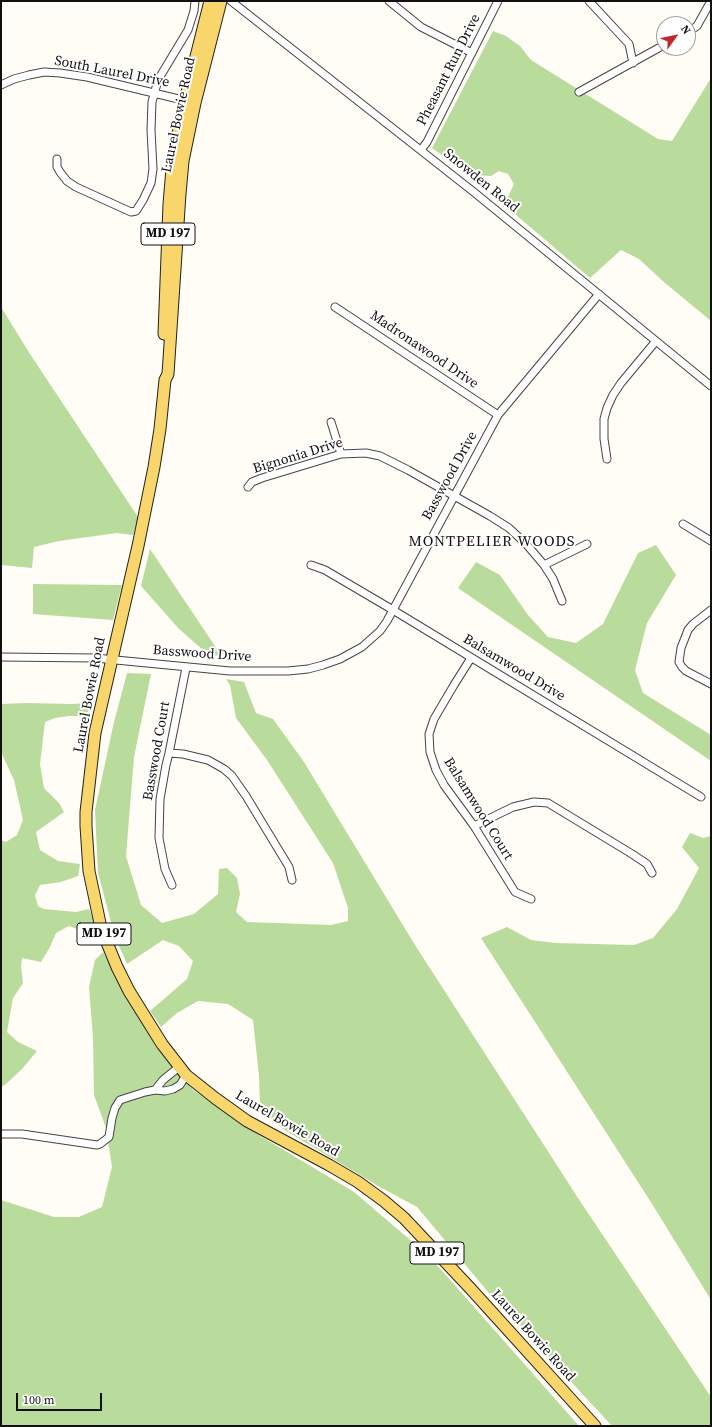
<!DOCTYPE html>
<style>
body{margin:0}
#map{position:relative;width:712px;height:1427px;overflow:hidden;background:#fffdf5;font-family:"Source Serif 4",serif}
canvas{display:block}
.frame{position:absolute;inset:0;border:2px solid #111;pointer-events:none}
.north{position:absolute;left:656px;top:16px;width:40px;height:40px;box-sizing:border-box;background:#fff;border:1px solid #a0a0a0;border-radius:50%;rotate:57deg;font-size:11px;font-weight:700;line-height:16px;text-align:center;color:#111}
.north::after{content:'';display:block;margin:auto;width:14px;height:18px;background:#c4262e;clip-path:polygon(50% 0,100% 100%,50% 72%,0 100%)}
.scale{position:absolute;left:16px;top:1393px;width:86px;height:18px;box-sizing:border-box;border:2px solid #111;border-top:0;padding-left:5px;font-size:12px;line-height:14px;white-space:nowrap;color:#111;-webkit-text-stroke:3px #fff;paint-order:stroke}
</style>
<div id="map">
<canvas width="712" height="1427"></canvas>
<div class="frame"></div>
<div class="north">N</div>
<div class="scale">100 m</div>
</div>
<script>
const c = document.querySelector('canvas').getContext('2d');
c.lineJoin = 'round';
function paint(path, color) {
  c.fillStyle = color;
  c.fill(path, 'evenodd');
}
function poly(rows) {
  const path = new Path2D();
  for (const r of rows) {
    path.moveTo(r[0], r[1]);
    for (let i = 2; i < r.length; i += 2) path.lineTo(r[i], r[i + 1]);
  }
  return path;
}
function trace(path, color, width, dash) {
  c.strokeStyle = color;
  c.lineWidth = width;
  c.lineCap = dash ? 'butt' : 'round';
  c.setLineDash(dash || []);
  c.stroke(path);
}
function write(font, color, halo, rows, align = 'center') {
  c.font = font + ' "Source Serif 4",serif';
  c.lineWidth = 4;
  c.setLineDash([]);
  c.textBaseline = 'middle';
  c.strokeStyle = halo;
  c.fillStyle = color;
  for (const [text, x, y, turn = 0] of rows) {
    c.save();
    c.translate(x, y);
    c.rotate((+turn || 0) * Math.PI / 180);
    c.textAlign = isNaN(turn) ? turn : align;
    if (halo) c.strokeText(text, 0, 0);
    c.fillText(text, 0, 0);
    c.restore();
  }
}
paint(poly([
 [493,31,506,36,520,46,531,60,658,139,672,141,711,78,711,321,665,283,639,259,621,250,590,278,502,203,508,197,514,184,508,174,499,171,491,176,469,175,432,148],
 [1,307,30,354,138,517,133,535,117,533,59,541,34,547,32,568,1,565],
 [656,545,676,575,647,623,635,670,643,693,711,735,711,761,458,588,476,562,500,575,528,615,548,637,576,643,603,624,638,553],
 [150,549,221,655,210,656,179,629,141,586],
 [33,584,122,585,113,620,33,614],
 [127,673,151,674,134,757,126,856,141,905,162,923,194,914,218,894,219,869,227,868,237,878,240,894,236,912,247,922,331,925,348,921,348,908,333,863,267,760,236,718,230,685,226,679,244,682,256,713,273,719,304,762,415,945,578,1198,711,1397,711,1426,612,1426,489,1293,417,1207,380,1187,283,1129,260,1107,259,1076,253,1020,228,1004,198,1001,177,1013,161,1027,150,1011,187,979,193,961,179,946,163,940,127,964,115,937,98,873,95,810,114,722],
 [27,703,71,704,93,703,86,716,69,716,55,718,45,722,40,764,44,788,59,803,64,812,36,832,40,850,58,861,80,864,78,876,61,882,40,885,35,895,38,906,44,909,76,912,89,909,95,923,96,939,83,931,69,926,56,933,50,947,41,962,22,958,21,966,23,983,13,998,7,1032,18,1042,37,1051,22,1069,6,1084,1,1087,1,840,6,842,17,835,23,820,14,780,1,752,1,704],
 [690,833,703,838,711,836,711,1300,654,1207,481,938,507,927,531,940,556,943,634,945,653,938,677,909,699,868,682,847],
 [103,952,156,1047,193,1090,257,1134,354,1192,429,1256,579,1426,1,1426,1,1200,54,1217,79,1217,102,1207,112,1167,106,1128,94,1095,93,1038,89,987,95,960]
]), '#b9dc9c');
const minor = poly([
 [231,1,475,193,711,386],
 [389,1,421,27,472,53],
 [589,1,629,44,633,63],
 [688,32,697,26,711,1],
 [1,85,14,79,29,75,44,72,60,73,87,77,187,101],
 [579,92,664,45],
 [421,150,427,142,498,1],
 [57,159,57,167,60,172,67,181,76,187,131,212,136,211,143,200,151,183,153,169,151,130,152,102,158,80,188,30,194,11,195,1],
 [335,307,498,415],
 [331,422,341,454],
 [607,459,604,439,604,419,607,408,613,395,621,383,656,341],
 [248,487,252,482,262,478,341,454,366,453,380,456,408,470,490,516,509,528,527,545,544,565,553,579,562,601],
 [683,524,711,541],
 [311,565,325,570,393,610,701,797],
 [544,565,587,544],
 [711,610,693,624,688,630,681,648,679,662,682,667,686,671,711,684],
 [1,657,95,658,230,671,288,671,308,669,323,665,340,659,362,647,380,631,387,621,498,415,599,294],
 [471,658,454,685,434,719,429,734,430,752,436,770,444,785,474,826,515,892,531,899],
 [169,753,183,754,208,760,224,769,232,776,246,796,289,867,292,880],
 [474,826,513,807,534,802,548,803,632,854,647,864,652,873],
 [172,885,165,869,159,838,160,799,166,765,169,753,186,668],
 [179,1067,163,1080,155,1090,165,1091,173,1089,180,1085,186,1075],
 [1,1134,22,1134,97,1145,100,1144,109,1137,112,1118,115,1108,120,1100,145,1092,155,1090]
]);
const primary = poly([
 [221,1,195,103,183,161,180,194,168,374,165,380,160,429,154,467,138,546,95,733,86,812,86,826,89,871,101,928,117,967,129,991,162,1044,186,1075,215,1098,247,1121,329,1165,358,1182,384,1201,404,1218,470,1288,595,1426],
 [164,334,169,204,173,157,185,100,210,1]
]);
trace(minor, '#444', 9);
trace(primary, '#222', 13);
trace(minor, '#fff', 7);
trace(primary, '#f9d66b', 11);
for (const [x, y, w] of [
 [168,234,54],
 [104,934,54],
 [437,1253,54]
]) {
  const box = new Path2D();
  box.roundRect(x - w / 2, y - 11, w, 22, 3);
  c.fillStyle = '#fff';
  c.fill(box);
  trace(box, '#111', 1);
}
write('bold 13px', '#111', null, [
 ["MD 197",168,234],
 ["MD 197",104,934],
 ["MD 197",437,1253]
]);
write('14px', '#111', '#fff', [
 ["Pheasant Run Drive",449,70,-63],
 ["South Laurel Drive",112,72,11],
 ["Laurel Bowie Road",179,115,-78],
 ["Snowden Road",481,181,39],
 ["Madronawood Drive",424,350,34],
 ["Bignonia Drive",298,456,-17],
 ["Basswood Drive",450,476,-61],
 ["Basswood Drive",202,654,4],
 ["Balsamwood Drive",514,668,31],
 ["Laurel Bowie Road",90,695,-79],
 ["Basswood Court",157,751,-80],
 ["Balsamwood Court",478,809,58],
 ["Laurel Bowie Road",287,1124,30],
 ["Laurel Bowie Road",533,1336,48]
]);
c.letterSpacing = '1px';
write('15px', '#111', '#fff', [
 ["MONTPELIER WOODS",492,542]
]);
c.letterSpacing = '0px';
</script>
